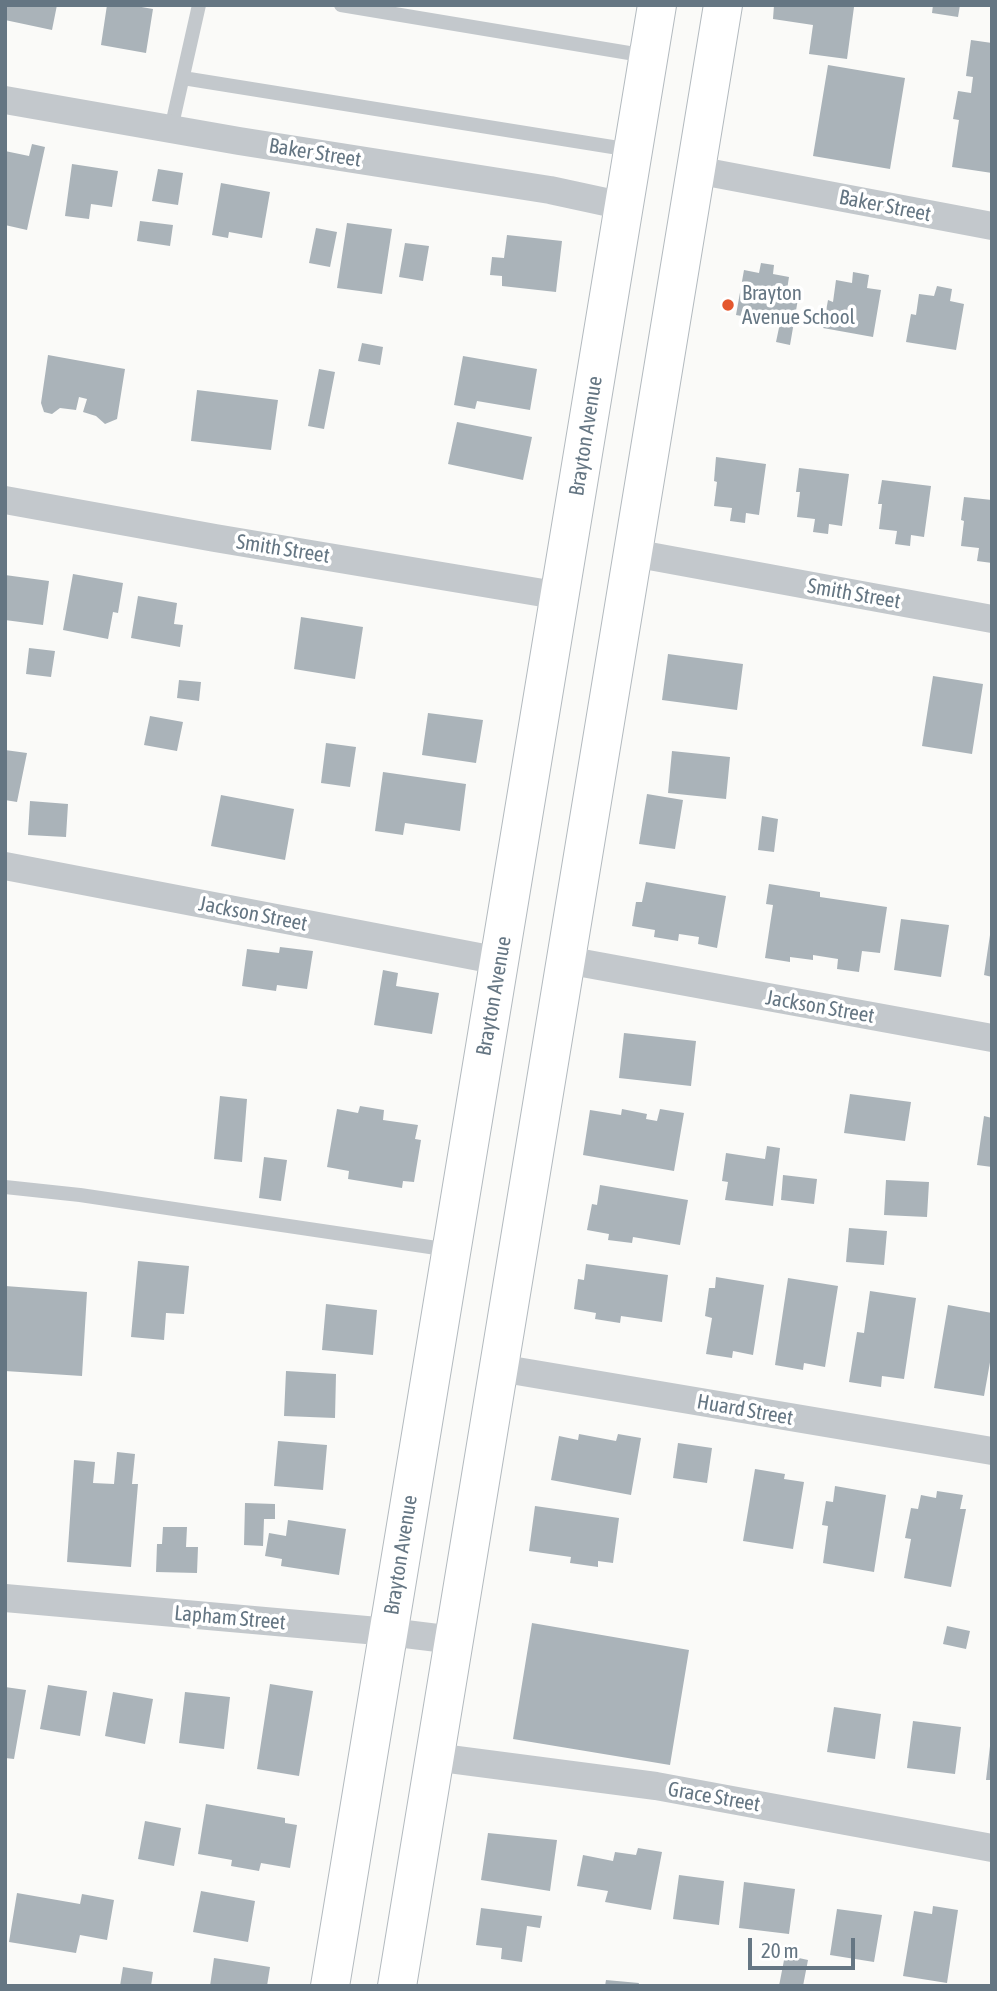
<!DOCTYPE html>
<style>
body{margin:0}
#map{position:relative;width:997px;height:1991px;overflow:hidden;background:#fafaf8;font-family:"Asap Condensed",sans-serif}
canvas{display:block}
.frame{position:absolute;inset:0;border:7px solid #657683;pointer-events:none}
.scale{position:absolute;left:748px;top:1938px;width:107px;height:32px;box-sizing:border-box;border:4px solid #657683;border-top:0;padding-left:9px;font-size:21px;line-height:24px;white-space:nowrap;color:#657683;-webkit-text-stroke:5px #fff;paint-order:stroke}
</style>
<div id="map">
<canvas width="997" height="1991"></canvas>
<div class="frame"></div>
<div class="scale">20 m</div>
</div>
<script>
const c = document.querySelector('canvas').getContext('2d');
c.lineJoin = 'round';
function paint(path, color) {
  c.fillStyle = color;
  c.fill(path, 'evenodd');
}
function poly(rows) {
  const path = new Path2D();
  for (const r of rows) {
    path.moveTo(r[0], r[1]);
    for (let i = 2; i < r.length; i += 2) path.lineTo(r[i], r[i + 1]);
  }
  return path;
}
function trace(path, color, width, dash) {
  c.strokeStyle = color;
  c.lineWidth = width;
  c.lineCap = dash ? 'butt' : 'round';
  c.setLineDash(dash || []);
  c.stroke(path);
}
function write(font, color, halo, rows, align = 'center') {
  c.font = font + ' "Asap Condensed",sans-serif';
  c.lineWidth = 7;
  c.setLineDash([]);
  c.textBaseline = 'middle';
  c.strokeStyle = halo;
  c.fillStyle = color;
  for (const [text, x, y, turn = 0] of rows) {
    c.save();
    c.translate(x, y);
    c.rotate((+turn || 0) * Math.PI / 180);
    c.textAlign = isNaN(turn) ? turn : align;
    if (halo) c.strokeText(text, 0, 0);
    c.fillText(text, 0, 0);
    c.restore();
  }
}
paint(poly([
 [5,5,57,5,52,30,5,20],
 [107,5,130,5,153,9,146,53,101,45],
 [774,5,854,7,847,59,809,54,813,25,773,19],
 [933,5,960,5,958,17,932,13],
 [971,40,992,43,992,173,952,167,959,120,953,119,958,91,971,93,973,77,966,76],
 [828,65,905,78,890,169,813,156],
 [32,144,45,147,27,230,5,225,5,151,29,156],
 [72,164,118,171,112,207,91,204,89,219,65,216],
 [158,169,183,173,178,205,152,201],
 [221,183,270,192,262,238,229,232,228,238,212,235],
 [140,221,173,225,170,246,137,241],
 [347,223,392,229,382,294,337,288],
 [316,228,337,232,330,267,309,263],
 [507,235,562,241,556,292,502,286,502,276,490,275,492,257,504,258],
 [405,243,429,246,423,281,399,277],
 [761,263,774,265,773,274,789,277,786,296,798,299,790,345,776,342,780,323,736,315,744,270,759,273],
 [853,272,869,275,867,288,881,290,873,337,823,328,828,300,833,302,836,280,852,283],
 [937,286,952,289,950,301,964,304,956,350,906,342,911,314,916,315,919,294,934,296],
 [362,343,383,347,380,365,358,361],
 [48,355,125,369,117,419,105,424,96,416,83,412,87,399,79,397,76,410,60,408,52,414,44,412,41,403],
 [463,356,537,369,530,410,477,401,475,409,454,405],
 [319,369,335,372,324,429,308,426],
 [197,390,278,400,271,450,191,441],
 [457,422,532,437,523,480,448,464],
 [716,457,766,464,759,515,746,513,745,523,730,521,732,508,714,506,717,482,714,481],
 [799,468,849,474,842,526,829,524,828,534,813,532,815,519,797,517,800,492,796,492],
 [882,480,931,486,924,537,911,535,910,546,895,544,897,531,879,529,882,504,878,504],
 [964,497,992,500,992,563,977,561,979,548,961,546,964,521,961,520],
 [73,574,123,583,118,613,113,612,108,639,63,630],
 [5,575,49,581,43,625,5,620],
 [138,596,177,603,174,624,183,625,180,647,131,638],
 [301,617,363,627,355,679,294,669],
 [29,648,55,651,51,677,26,674],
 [668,654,743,664,737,710,662,700],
 [933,676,983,684,972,754,922,746],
 [179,680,201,682,199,701,177,698],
 [428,713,483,720,476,763,422,755],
 [150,716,183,722,177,751,144,745],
 [326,743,356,747,350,787,321,783],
 [5,750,27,753,17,802,5,800],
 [672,751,730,757,726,799,668,793],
 [383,772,466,784,460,831,405,823,403,835,375,831],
 [647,794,683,800,675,849,639,844],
 [221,795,294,809,285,860,211,846],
 [30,801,68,804,66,837,28,835],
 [762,816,778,819,774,852,758,850],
 [646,882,726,896,717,948,698,944,699,937,679,934,678,941,654,937,655,930,632,926,636,902,642,902],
 [769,884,820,892,820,897,887,907,880,953,862,951,859,972,837,969,838,959,813,955,813,960,790,957,790,962,765,958,773,905,766,904],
 [901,919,949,925,941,977,894,970],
 [990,935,992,935,992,977,984,975],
 [280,947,313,951,307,989,277,985,276,991,242,986,247,949,279,953],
 [383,970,398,973,396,986,439,993,432,1034,374,1025],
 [624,1033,696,1041,691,1086,619,1078],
 [850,1094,911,1102,905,1141,844,1133],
 [220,1096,247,1099,242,1162,214,1159],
 [360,1106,384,1110,383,1120,418,1125,415,1139,421,1140,414,1182,403,1181,402,1188,348,1179,349,1171,327,1167,337,1109,358,1113],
 [622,1109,647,1114,646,1119,657,1121,660,1109,684,1113,674,1171,583,1155,590,1110,621,1115],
 [984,1116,992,1118,992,1167,977,1165],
 [767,1146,780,1148,773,1206,725,1200,728,1182,722,1181,726,1153,765,1159],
 [264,1157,287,1160,281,1201,259,1198],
 [783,1175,817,1179,814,1204,781,1200],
 [886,1180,929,1182,927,1217,884,1215],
 [600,1185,688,1200,680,1245,633,1237,632,1243,608,1240,609,1234,587,1230,592,1204,597,1205],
 [849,1228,887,1231,884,1265,846,1262],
 [138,1261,189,1266,184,1314,166,1313,164,1340,131,1337],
 [586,1264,668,1275,662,1322,621,1316,620,1323,595,1319,596,1313,574,1309,578,1279,584,1280],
 [716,1277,764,1285,753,1355,733,1351,732,1358,706,1354,712,1318,705,1316,709,1288,715,1288],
 [788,1278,838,1286,825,1367,804,1363,803,1370,775,1365],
 [5,1286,87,1292,82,1376,5,1371],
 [870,1291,916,1298,904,1379,882,1376,881,1387,849,1382,857,1332,864,1333],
 [326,1304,377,1310,373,1355,322,1350],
 [948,1305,992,1313,992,1351,984,1396,934,1388],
 [286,1371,336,1374,335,1418,284,1416],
 [579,1434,616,1441,618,1434,641,1438,631,1495,551,1480,559,1436,578,1440],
 [278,1441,327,1445,323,1490,274,1486],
 [678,1443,712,1448,707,1483,673,1478],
 [117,1452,135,1454,132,1484,138,1484,131,1567,67,1562,74,1460,95,1462,93,1483,114,1484],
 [755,1469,785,1474,784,1479,804,1482,793,1549,743,1541],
 [835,1486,886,1495,874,1572,823,1563,828,1526,822,1525,826,1501,833,1502],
 [937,1491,963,1495,960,1509,966,1509,951,1587,904,1578,911,1539,905,1538,911,1508,918,1509,921,1495,936,1498],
 [245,1503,275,1504,275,1519,264,1519,263,1546,244,1545],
 [535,1506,619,1518,613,1563,598,1561,598,1567,570,1563,571,1557,529,1551],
 [288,1520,346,1529,339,1575,281,1566,282,1559,265,1556,269,1533,286,1536],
 [163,1527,187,1527,186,1547,198,1547,197,1573,156,1572,157,1544,162,1544],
 [532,1623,689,1650,670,1765,513,1739],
 [947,1626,970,1631,966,1649,943,1644],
 [270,1684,313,1691,299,1776,257,1769],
 [48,1685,87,1691,80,1736,40,1729],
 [5,1687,26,1690,14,1759,5,1758],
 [113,1692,153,1699,145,1744,105,1736],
 [185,1692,230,1697,224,1749,179,1743],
 [834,1707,881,1714,875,1759,827,1752],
 [913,1721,961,1727,955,1774,907,1768],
 [990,1746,992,1746,992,1780,986,1780],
 [206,1804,285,1818,285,1823,297,1825,290,1868,261,1863,259,1871,231,1866,232,1860,198,1854],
 [145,1821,181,1828,174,1866,138,1859],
 [488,1833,557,1840,550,1891,481,1880],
 [638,1848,662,1852,651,1910,605,1902,608,1891,577,1886,583,1855,613,1861,615,1852,636,1855],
 [679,1875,724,1881,719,1925,673,1919],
 [744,1882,795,1889,789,1934,739,1928],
 [201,1891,255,1901,248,1942,193,1932],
 [17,1893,80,1904,82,1894,114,1900,107,1940,80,1935,76,1953,9,1942],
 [933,1906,958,1910,947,1983,903,1976,914,1911,932,1914],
 [481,1908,542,1916,540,1928,527,1926,522,1962,501,1959,502,1948,476,1945],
 [837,1909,882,1915,874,1962,830,1955],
 [785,1955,808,1960,803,1986,779,1986],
 [214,1958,270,1967,267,1986,210,1986],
 [123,1967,153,1972,151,1986,120,1986],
 [606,1980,639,1983,638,1986,605,1986]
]), '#aab3b9');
const secondary = poly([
 [330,1986,657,5],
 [397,1986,723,5]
]);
trace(secondary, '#b3babf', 40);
trace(poly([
 [341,5,647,56],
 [183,78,631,150],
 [171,129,199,5],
 [5,1187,80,1195,450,1250]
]), '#c3c8cc', 14);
trace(poly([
 [5,100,239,141,550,190,624,206],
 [696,170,992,226],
 [5,500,215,538,561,596],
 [633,553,992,619],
 [5,866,500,961],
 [566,960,992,1038],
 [499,1368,992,1451],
 [5,1598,389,1632,454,1640],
 [434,1757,656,1786,992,1848]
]), '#c3c8cc', 28);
trace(secondary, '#fff', 38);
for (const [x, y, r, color] of [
 [728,305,7,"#e4572e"]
]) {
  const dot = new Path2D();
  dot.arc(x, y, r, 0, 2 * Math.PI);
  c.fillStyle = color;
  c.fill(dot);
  trace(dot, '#fff', 2.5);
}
write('21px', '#657683', '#fff', [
 ["Baker Street",315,153,9],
 ["Baker Street",885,206,11],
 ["Brayton Avenue",586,436,-81],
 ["Smith Street",283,549,9],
 ["Smith Street",854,594,10],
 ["Jackson Street",253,914,11],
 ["Brayton Avenue",494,996,-80],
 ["Jackson Street",820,1007,10],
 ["Huard Street",745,1410,10],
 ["Brayton Avenue",401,1555,-81],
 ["Lapham Street",230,1618,5],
 ["Grace Street",714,1797,10]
]);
write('21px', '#657683', '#fff', [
 ["Brayton",742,293],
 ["Avenue School",742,317]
], 'left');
</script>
